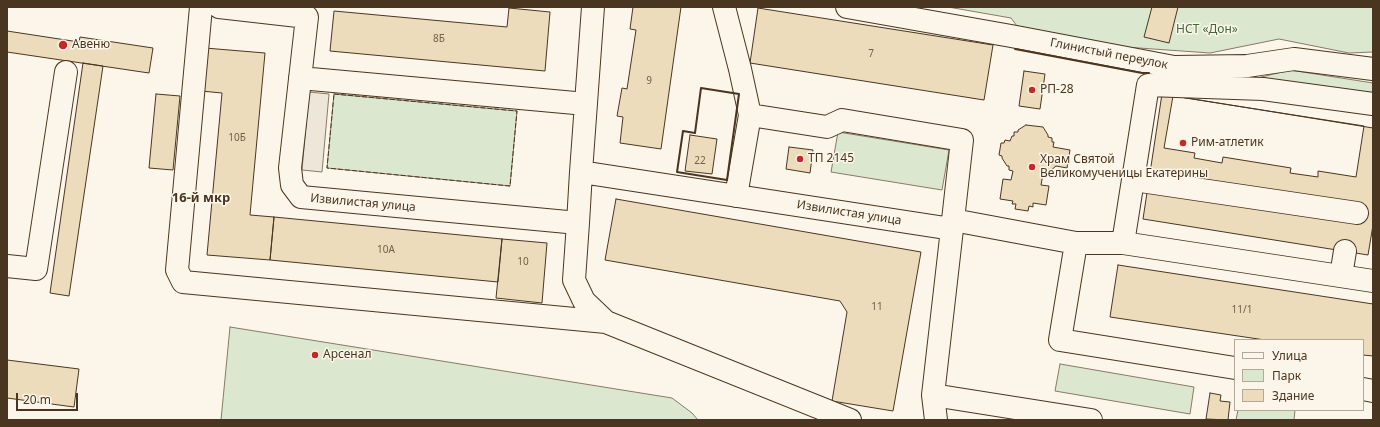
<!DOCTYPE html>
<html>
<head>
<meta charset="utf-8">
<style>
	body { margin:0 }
	#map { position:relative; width:1380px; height:427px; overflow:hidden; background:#fbf6e9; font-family:"Noto Sans",sans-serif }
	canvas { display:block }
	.frame { position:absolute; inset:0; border:8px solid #4a3520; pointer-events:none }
	.legend { position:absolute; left:1234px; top:339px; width:130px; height:72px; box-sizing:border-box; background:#fbf6e9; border:1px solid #b4a999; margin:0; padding:5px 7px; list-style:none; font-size:12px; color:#4a3520 }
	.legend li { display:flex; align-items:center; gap:8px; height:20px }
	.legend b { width:20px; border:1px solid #b4a999 }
	.scale { position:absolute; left:16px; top:393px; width:62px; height:18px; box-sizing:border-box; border:2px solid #4a3520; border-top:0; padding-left:5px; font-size:12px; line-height:14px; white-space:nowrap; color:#4a3520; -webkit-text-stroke:3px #fbf6e9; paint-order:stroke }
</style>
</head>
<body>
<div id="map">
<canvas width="1380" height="427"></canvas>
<div class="frame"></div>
<ul class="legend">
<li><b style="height:5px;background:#fbf6e9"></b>Улица</li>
<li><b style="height:11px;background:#dce7d0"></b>Парк</li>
<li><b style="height:11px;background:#ecdcbc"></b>Здание</li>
</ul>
<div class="scale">20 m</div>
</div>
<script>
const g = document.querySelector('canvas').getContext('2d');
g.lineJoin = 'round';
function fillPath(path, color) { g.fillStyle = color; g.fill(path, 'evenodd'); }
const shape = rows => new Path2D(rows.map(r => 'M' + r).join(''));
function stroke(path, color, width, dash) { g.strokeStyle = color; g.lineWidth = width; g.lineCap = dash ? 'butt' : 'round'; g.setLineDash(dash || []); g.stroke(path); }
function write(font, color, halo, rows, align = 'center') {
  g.font = font + ' "Noto Sans",sans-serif'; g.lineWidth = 3; g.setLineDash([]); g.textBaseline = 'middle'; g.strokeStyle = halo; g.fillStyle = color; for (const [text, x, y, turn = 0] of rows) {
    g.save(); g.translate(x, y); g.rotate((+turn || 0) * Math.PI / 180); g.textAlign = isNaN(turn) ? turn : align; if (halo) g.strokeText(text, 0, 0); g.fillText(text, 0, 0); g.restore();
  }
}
const green = shape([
	[948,7,1373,7,1373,52,1349,53,1279,39,1210,53,1125,47,1017,26,1011,18,948,7],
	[1290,70,1373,83,1373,97,1249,80,1290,70],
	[334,94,517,111,510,186,327,168,334,94],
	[838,132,949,150,942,190,831,172,838,132],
	[230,327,672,398,692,413,698,420,221,420,230,327],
	[1060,364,1194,387,1190,414,1055,391,1060,364],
	[1238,410,1295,410,1294,420,1236,420,1238,410]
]);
fillPath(green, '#dce7d0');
stroke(green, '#887966', 1);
const parking = shape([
	[309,92,329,94,322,172,302,170,309,92]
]);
fillPath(parking, '#ede7d9');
stroke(parking, '#887966', 1);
const building = shape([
	[633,7,681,7,661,149,620,143,623,117,617,116,622,88,627,89,636,30,630,29,633,7],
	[1152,7,1178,7,1169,43,1144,37,1152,7],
	[509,8,550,12,545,71,330,51,334,11,507,27,509,8],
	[758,8,993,45,984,100,750,63,758,8],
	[7,31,79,42,80,37,153,48,149,73,7,52,7,31],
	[205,48,265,53,250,215,274,217,270,260,207,255,222,93,201,91,205,48],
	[83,63,103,66,69,296,50,293,83,63],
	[1024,71,1045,74,1040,109,1019,106,1024,71],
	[156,94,180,96,173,170,149,168,156,94],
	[1162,94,1373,128,1373,225,1368,255,1143,219,1162,94],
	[1173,96,1364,126,1356,177,1318,171,1318,177,1290,173,1291,168,1223,157,1222,163,1194,158,1195,153,1164,148,1173,96],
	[1026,125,1043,127,1048,135,1048,137,1052,138,1052,142,1054,142,1053,147,1070,150,1067,168,1056,166,1050,171,1048,171,1047,175,1043,174,1041,185,1049,186,1046,205,1033,203,1033,207,1029,206,1028,211,1015,209,1016,204,1012,204,1013,201,1000,199,1003,179,1011,180,1013,171,1009,170,1009,166,1007,166,1002,158,1002,156,999,155,1001,143,1004,143,1005,140,1010,141,1012,136,1014,136,1014,132,1018,132,1018,130,1026,125],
	[690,135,717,139,712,174,685,171,690,135],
	[789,147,813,150,810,173,786,169,789,147],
	[616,199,921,252,893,411,832,401,847,312,840,301,605,260,616,199],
	[274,217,502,239,498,282,270,260,274,217],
	[502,239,547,243,542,303,496,298,502,239],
	[1118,265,1373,304,1373,356,1363,355,1363,340,1265,340,1110,317,1118,265],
	[7,360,79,369,74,407,7,398,7,360],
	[1210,393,1221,395,1220,401,1230,402,1228,420,1206,419,1210,393]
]);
fillPath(building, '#ecdcbc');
stroke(building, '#4a3520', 1);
const minor = shape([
	[201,7,177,270,183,282,606,322],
	[219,7,307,17,290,168,292,185,301,197,578,223,581,172,952,229,933,395,1091,420],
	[724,7,740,69,750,115,827,127,842,120,962,140,953,220],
	[847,7,1011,36,1174,67,1247,66,1294,59,1373,69],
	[300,78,586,104],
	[581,172,593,7],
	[1134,180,1357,213],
	[736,196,750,115],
	[578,223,574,280,584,301,606,322,850,420],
	[952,229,953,220,1076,243,1123,243,1373,281],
	[1076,243,1060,340,1235,368],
	[1123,243,1148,85,1263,89,1373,104],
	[7,266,36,269,66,72],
	[1341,276,1345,251],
	[1363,389,1373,391],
	[933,395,936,420]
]);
stroke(minor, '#4a3520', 24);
stroke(minor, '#fbf6e9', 22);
stroke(shape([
	[334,94,517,111,510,186,327,168,334,94]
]), '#4a3520', 1, [5, 2]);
stroke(shape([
	[1015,49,1142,73,1149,73],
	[701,88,739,94,727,180,677,172,683,131,695,133,701,88]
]), '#4a3520', 2);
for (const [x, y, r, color] of [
	[63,45,5,"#c62828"],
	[1032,90,4,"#c62828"],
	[1183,143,4,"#c62828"],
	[800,159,4,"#c62828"],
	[1032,167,4,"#c62828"],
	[315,355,4,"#c62828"]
]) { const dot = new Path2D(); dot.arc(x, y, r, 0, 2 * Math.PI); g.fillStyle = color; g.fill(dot); stroke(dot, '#fbf6e9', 1.5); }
write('10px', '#725f47', null, [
	["8Б",439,39],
	["7",871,54],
	["9",649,81],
	["10Б",237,138],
	["22",700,161],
	["10А",386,250],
	["10",523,262],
	["11",877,307],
	["11/1",1242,310]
]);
write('12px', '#436837', '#fbf6e9', [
	["НСТ «Дон»",1207,30]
]);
write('12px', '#4a3520', '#fbf6e9', [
	["Авеню",72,45],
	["РП-28",1040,90],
	["Рим-атлетик",1191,143],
	["ТП 2145",808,159],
	["Храм Святой",1040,160],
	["Великомученицы Екатерины",1040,174],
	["Арсенал",323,355]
], 'left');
write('12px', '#4a3520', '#fbf6e9', [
	["Глинистый переулок",1109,54,11],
	["Извилистая улица",363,203,5],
	["Извилистая улица",849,213,9]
]);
write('bold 13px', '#4a3520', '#fbf6e9', [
	["16-й мкр",201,198]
]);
</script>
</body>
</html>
